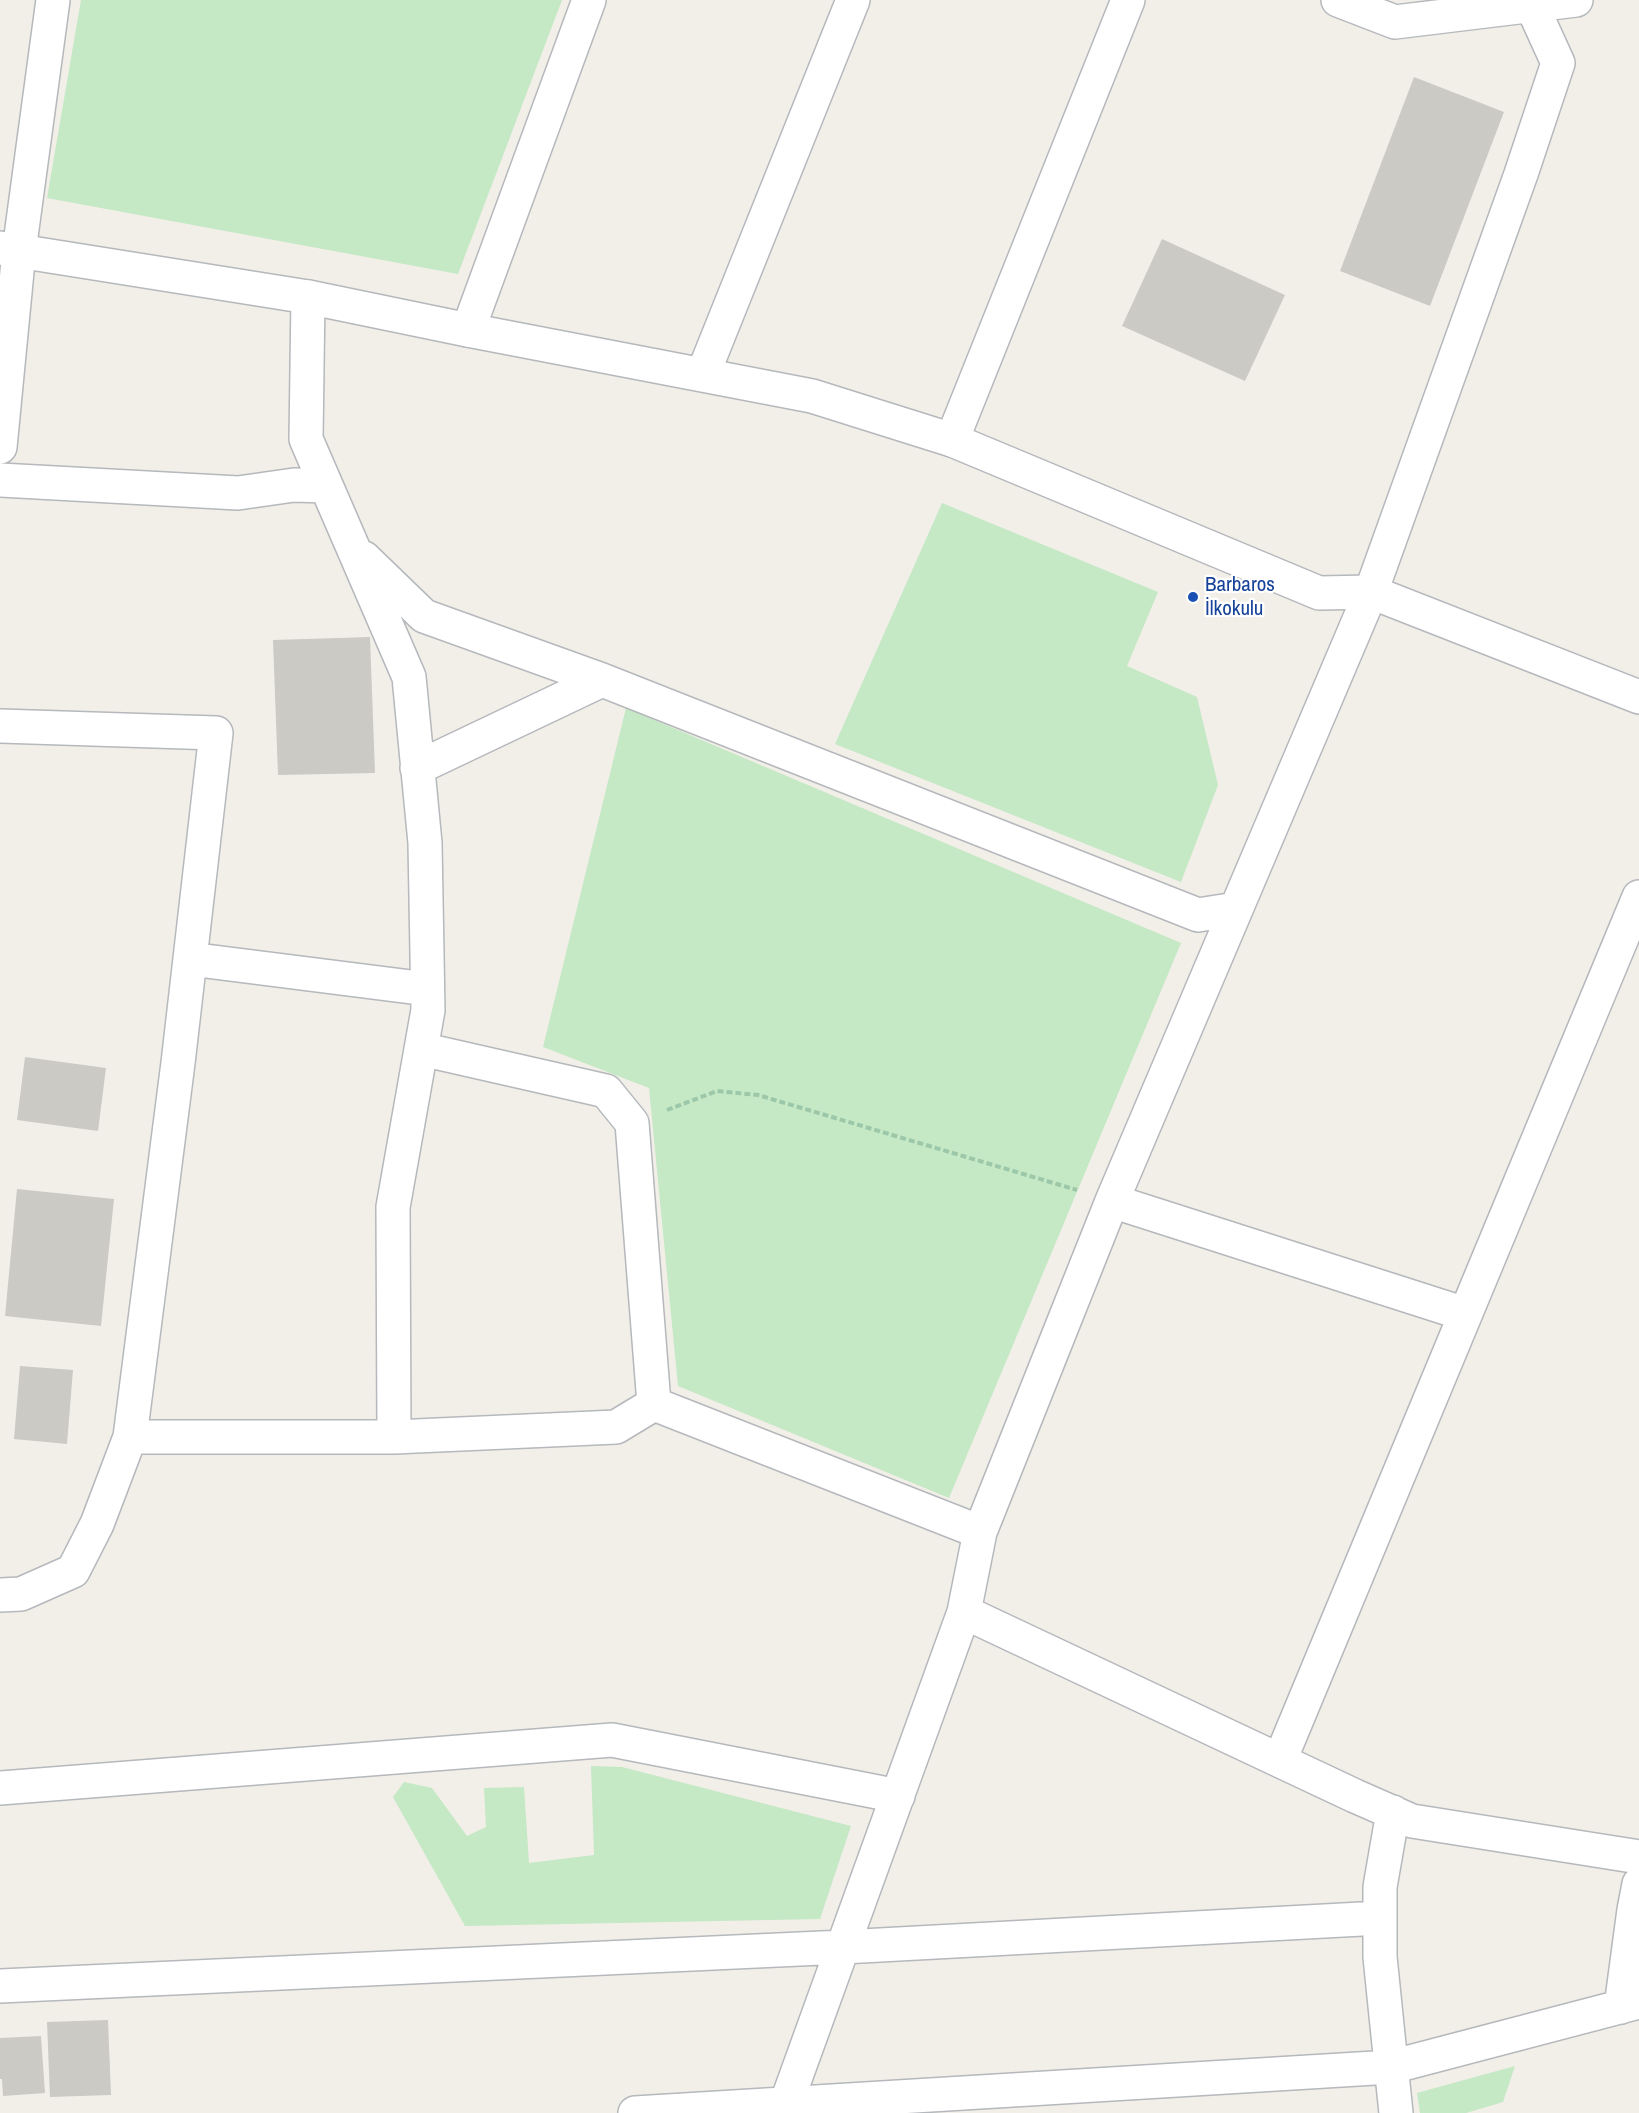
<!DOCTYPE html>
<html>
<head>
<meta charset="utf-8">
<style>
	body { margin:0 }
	canvas { display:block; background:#f1efe8 }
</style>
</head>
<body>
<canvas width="1639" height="2113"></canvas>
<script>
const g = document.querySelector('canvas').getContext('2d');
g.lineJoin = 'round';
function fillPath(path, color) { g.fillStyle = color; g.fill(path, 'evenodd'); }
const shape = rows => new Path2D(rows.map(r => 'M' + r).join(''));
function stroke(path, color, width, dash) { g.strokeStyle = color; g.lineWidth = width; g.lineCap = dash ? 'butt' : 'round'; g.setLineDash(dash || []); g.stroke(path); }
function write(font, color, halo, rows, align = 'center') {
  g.font = font + ' "Archivo Narrow",sans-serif'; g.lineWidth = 4.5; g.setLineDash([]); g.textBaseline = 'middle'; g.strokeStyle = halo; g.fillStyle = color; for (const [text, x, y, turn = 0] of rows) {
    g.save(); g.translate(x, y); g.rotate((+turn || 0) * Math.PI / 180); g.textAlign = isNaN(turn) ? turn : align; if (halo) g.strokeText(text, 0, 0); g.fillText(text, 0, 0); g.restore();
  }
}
fillPath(shape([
	[81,0,562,0,458,274,47,198],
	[942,503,1158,592,1127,666,1197,697,1218,785,1181,882,835,744],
	[626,708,1181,943,949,1498,678,1386,649,1088,543,1047],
	[591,1766,622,1767,851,1826,820,1919,465,1926,393,1797,404,1782,432,1788,467,1836,486,1827,484,1788,524,1787,529,1863,594,1855],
	[1515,2066,1503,2102,1466,2113,1420,2113,1417,2093]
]), '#c5e8c5');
fillPath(shape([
	[1414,77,1504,112,1430,306,1340,271],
	[1162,239,1285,295,1245,381,1122,326],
	[370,637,375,773,278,775,273,640],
	[25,1057,106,1068,98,1131,17,1120],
	[17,1189,114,1199,101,1326,5,1316],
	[20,1366,73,1370,67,1444,14,1439],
	[108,2020,111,2095,50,2097,47,2022],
	[41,2036,45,2093,3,2096,2,2079,0,2079,0,2038]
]), '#cccac5');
const minor = shape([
	[1338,0,1395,22,1576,0],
	[308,297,306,439,409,677,425,843,428,1010,393,1207,394,1437],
	[468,330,589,0],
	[703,374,853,0],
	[952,440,1128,0],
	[0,447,19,251,53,0],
	[0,480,238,493,294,485,326,486],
	[364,558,424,616,602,680,1198,915,1236,909],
	[0,726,216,733,178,1063,130,1437,97,1524,73,1571,21,1594,0,1595],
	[417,768,602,680],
	[190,959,427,989],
	[421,1049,606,1091,632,1123,654,1404],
	[1112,1201,1465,1314],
	[130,1437,394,1437,616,1427,654,1404,980,1532],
	[964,1612,1355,1796,1412,1821,1639,1857],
	[1280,1760,1639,897],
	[0,1788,612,1740,898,1796],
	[1393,1812,1380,1887,1380,1957,1396,2113],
	[0,1986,843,1947,1380,1918],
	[1621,2007,1634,1910,1639,1884],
	[786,2104,964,1612,980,1532,1112,1201,1371,592,1521,174,1558,63,1532,6],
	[635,2113,1391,2067,1639,2002]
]);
const tertiary = shape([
	[0,248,308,297,468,330,812,396,952,440,1319,593,1371,592,1639,697]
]);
stroke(minor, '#b5b8bc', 36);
stroke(tertiary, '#b5b8bc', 36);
stroke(shape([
	[667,1110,717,1091,758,1095,1077,1190]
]), '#9cc7a9', 4, [6, 3]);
stroke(minor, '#fff', 33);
stroke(tertiary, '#fff', 33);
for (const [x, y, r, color] of [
	[1193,597,6,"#1a4fb4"]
]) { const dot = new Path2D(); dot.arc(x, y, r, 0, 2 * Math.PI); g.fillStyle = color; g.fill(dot); stroke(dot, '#fff', 2); }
write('21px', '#164399', '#fff', [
	["Barbaros",1205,585],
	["İlkokulu",1205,609]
], 'left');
</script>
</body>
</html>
